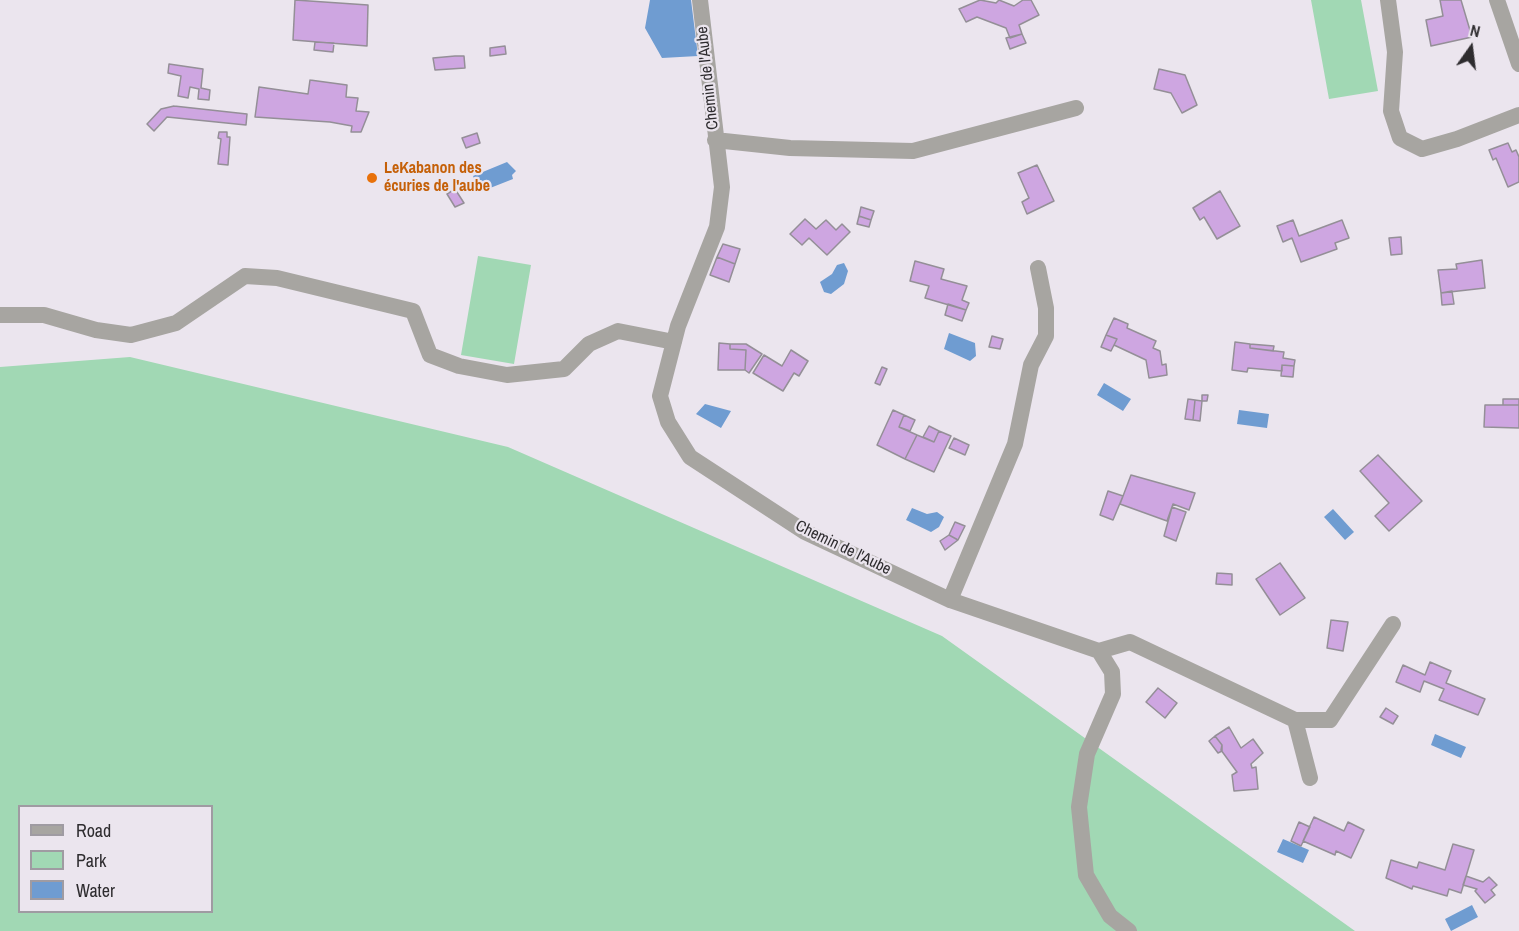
<!DOCTYPE html>
<html>
<head>
<meta charset="utf-8">
<style>
	body { margin:0 }
	#map { position:relative; width:1519px; height:931px; overflow:hidden; background:#ebe5ee; font-family:"Archivo Narrow",sans-serif }
	canvas { display:block }
	.legend { position:absolute; left:18px; top:805px; width:195px; height:108px; box-sizing:border-box; background:#ebe5ee; border:2px solid #9f9ba2; margin:0; padding:8px 10px; list-style:none; font-size:18px; color:#2e2c2f }
	.legend li { display:flex; align-items:center; gap:12px; height:30px }
	.legend b { width:30px; border:2px solid #9f9ba2 }
	.north { position:absolute; left:1441px; top:18px; width:60px; height:60px; -webkit-text-stroke:4px #ebe5ee; paint-order:stroke; rotate:14deg; font-size:16px; font-weight:700; line-height:24px; text-align:center; color:#2e2c2f }
	.north::after { content:''; display:block; margin:auto; width:21px; height:27px; background:#2e2c2f; clip-path:polygon(50% 0,100% 100%,50% 72%,0 100%) }
</style>
</head>
<body>
<div id="map">
<canvas width="1519" height="931"></canvas>
<ul class="legend">
<li><b style="height:8px;background:#a7a5a1"></b>Road</li>
<li><b style="height:16px;background:#a1d8b4"></b>Park</li>
<li><b style="height:16px;background:#6f9cd1"></b>Water</li>
</ul>
<div class="north">N</div>
</div>
<script>
const g = document.querySelector('canvas').getContext('2d');
g.lineJoin = 'round';
function fillPath(path, color) { g.fillStyle = color; g.fill(path, 'evenodd'); }
const shape = rows => new Path2D(rows.map(r => 'M' + r).join(''));
function stroke(path, color, width, dash) { g.strokeStyle = color; g.lineWidth = width; g.lineCap = dash ? 'butt' : 'round'; g.setLineDash(dash || []); g.stroke(path); }
function write(font, color, halo, rows, align = 'center') {
  g.font = font + ' "Archivo Narrow",sans-serif'; g.lineWidth = 4.5; g.setLineDash([]); g.textBaseline = 'middle'; g.strokeStyle = halo; g.fillStyle = color; for (const [text, x, y, turn = 0] of rows) {
    g.save(); g.translate(x, y); g.rotate((+turn || 0) * Math.PI / 180); g.textAlign = isNaN(turn) ? turn : align; if (halo) g.strokeText(text, 0, 0); g.fillText(text, 0, 0); g.restore();
  }
}
fillPath(shape([
	[1311,0,1361,0,1378,91,1329,99],
	[478,256,531,265,514,364,461,355],
	[130,357,508,447,942,636,1355,931,0,931,0,367],
	[20,806,212,806,212,912,20,912]
]), '#a1d8b4');
fillPath(shape([
	[650,0,691,0,698,56,662,58,645,28],
	[507,162,516,171,512,175,513,179,480,192,473,176],
	[844,263,848,271,844,284,831,294,824,292,820,282,832,274,837,265],
	[949,333,975,343,976,356,970,361,944,349],
	[1104,383,1131,399,1123,411,1097,395],
	[705,404,731,411,721,428,696,414],
	[1239,410,1269,414,1267,428,1237,424],
	[912,508,927,514,937,512,944,517,939,527,931,532,906,520],
	[1333,509,1354,532,1345,540,1324,517],
	[1435,734,1466,747,1461,758,1431,745],
	[1283,839,1309,850,1303,863,1277,852],
	[1472,905,1478,917,1451,931,1445,919]
]), '#6f9cd1');
const building = shape([
	[295,0,368,5,367,46,293,40,295,0],
	[980,0,996,3,999,0,1014,6,1023,0,1031,0,1039,15,1019,25,1022,34,1010,38,1006,28,977,17,966,22,959,9,980,0],
	[1440,0,1461,0,1472,37,1431,46,1426,20,1443,16,1440,0],
	[1022,34,1026,43,1010,49,1006,38,1022,34],
	[315,42,334,43,333,52,314,50,315,42],
	[505,46,506,54,490,56,490,48,505,46],
	[455,56,464,56,465,68,435,70,433,58,455,56],
	[169,64,203,69,201,88,210,90,209,100,198,99,199,89,190,87,188,98,178,96,181,76,168,73,169,64],
	[1159,69,1185,75,1197,105,1182,113,1171,93,1154,89,1159,69],
	[310,80,347,85,346,97,358,98,356,111,369,112,361,132,351,132,352,126,330,122,255,117,259,87,308,94,310,80],
	[174,106,247,114,246,125,167,117,154,131,147,124,161,109,174,106],
	[219,132,227,132,227,137,230,137,228,165,218,164,221,139,218,138,219,132],
	[477,133,480,143,466,148,462,138,477,133],
	[1508,143,1512,152,1516,150,1519,157,1519,182,1508,187,1496,158,1493,160,1489,150,1508,143],
	[1037,165,1054,201,1027,214,1022,202,1029,198,1018,173,1037,165],
	[455,189,464,203,455,207,447,194,455,189],
	[1220,191,1240,226,1217,239,1204,217,1200,220,1193,208,1220,191],
	[861,207,874,211,871,220,859,216,861,207],
	[859,216,871,220,869,227,857,224,859,216],
	[805,219,816,229,826,220,836,230,842,224,850,232,827,255,809,238,802,245,790,234,805,219],
	[1293,220,1299,236,1342,220,1349,238,1335,243,1337,249,1301,262,1292,238,1283,242,1277,226,1293,220],
	[1401,237,1402,254,1391,255,1389,238,1401,237],
	[723,244,740,249,735,264,717,257,723,244],
	[717,257,735,264,729,282,710,275,717,257],
	[1482,260,1485,288,1441,293,1438,270,1457,269,1456,264,1482,260],
	[915,261,944,269,941,279,967,286,962,300,969,303,966,310,925,298,929,286,910,281,915,261],
	[1452,291,1454,304,1442,305,1441,293,1452,291],
	[948,304,966,310,962,321,945,315,948,304],
	[1114,318,1128,324,1127,328,1156,341,1153,348,1160,351,1162,365,1166,364,1167,375,1149,378,1146,360,1114,345,1117,339,1106,335,1114,318],
	[1106,335,1117,339,1111,351,1101,347,1106,335],
	[992,336,1003,339,1000,349,989,347,992,336],
	[1235,342,1250,344,1250,348,1284,352,1283,358,1295,360,1294,366,1282,365,1282,371,1248,368,1247,372,1232,370,1235,342],
	[719,343,730,344,730,349,746,350,745,370,718,370,719,343],
	[730,344,746,344,762,354,749,373,745,370,746,350,730,349,730,344],
	[1250,344,1274,346,1273,351,1250,348,1250,344],
	[791,350,808,361,799,376,794,373,783,391,753,373,764,355,782,366,791,350],
	[1282,365,1294,366,1293,377,1281,376,1282,365],
	[882,367,887,369,880,385,875,383,882,367],
	[1202,395,1208,395,1207,401,1202,401,1200,421,1193,420,1195,400,1202,401,1202,395],
	[1188,399,1195,400,1193,420,1185,419,1188,399],
	[1503,399,1519,399,1519,405,1503,405,1503,399],
	[1485,405,1519,405,1519,428,1484,427,1485,405],
	[893,410,904,415,899,427,917,435,905,459,877,445,893,410],
	[904,415,915,420,910,431,899,427,904,415],
	[929,426,939,431,934,442,923,437,929,426],
	[939,431,951,436,934,472,905,459,917,435,934,442,939,431],
	[954,438,969,445,965,455,949,448,954,438],
	[1378,455,1422,501,1389,531,1375,516,1389,503,1360,471,1378,455],
	[1131,475,1195,493,1189,510,1173,504,1167,521,1120,504,1131,475],
	[1108,491,1123,496,1113,520,1100,515,1108,491],
	[1172,507,1186,512,1176,541,1164,536,1172,507],
	[955,522,965,526,958,540,949,535,955,522],
	[949,535,958,540,945,550,940,541,949,535],
	[1280,563,1305,598,1280,615,1256,579,1280,563],
	[1217,573,1232,574,1232,585,1216,584,1217,573],
	[1331,620,1348,622,1343,651,1327,648,1331,620],
	[1430,662,1451,671,1446,683,1485,699,1478,715,1439,700,1444,689,1424,681,1420,692,1396,682,1403,665,1425,675,1430,662],
	[1158,688,1177,703,1165,718,1146,702,1158,688],
	[1386,708,1398,716,1393,724,1380,717,1386,708],
	[1229,727,1241,748,1253,739,1263,753,1251,764,1252,768,1256,767,1258,789,1234,791,1232,775,1237,772,1221,750,1222,745,1215,736,1229,727],
	[1215,736,1222,745,1222,751,1218,753,1209,741,1215,736],
	[1314,817,1344,831,1348,822,1364,830,1351,858,1336,851,1335,855,1303,841,1314,817],
	[1299,822,1310,827,1301,846,1291,841,1299,822],
	[1453,844,1474,850,1461,893,1449,889,1447,896,1413,886,1412,889,1386,878,1391,860,1417,868,1419,862,1445,870,1453,844],
	[1466,876,1483,882,1489,877,1497,885,1491,890,1495,895,1485,903,1475,891,1477,889,1463,885,1466,876]
]);
fillPath(building, '#cea6e1');
stroke(building, '#948f97', 1.5);
stroke(shape([
	[700,0,722,187,717,227,678,326,660,396,668,422,690,457,805,532,950,600,1099,651,1112,672,1113,694,1087,754,1079,807,1086,875,1110,916,1129,931],
	[1388,0,1395,52,1391,111,1400,138,1422,149,1457,139,1519,115],
	[1497,0,1519,64],
	[715,140,790,148,913,151,1076,108],
	[0,315,44,315,96,330,131,335,176,323,245,276,277,278,413,311,430,355,459,366,507,375,564,369,589,344,618,331,674,342],
	[950,600,1015,444,1031,365,1046,336,1046,308,1038,268],
	[1099,651,1130,642,1295,720,1310,778],
	[1295,720,1330,720,1393,624]
]), '#a7a5a1', 16);
for (const [x, y, r, color] of [
	[372,178,6,"#e8710a"]
]) { const dot = new Path2D(); dot.arc(x, y, r, 0, 2 * Math.PI); g.fillStyle = color; g.fill(dot); stroke(dot, '#ebe5ee', 2); }
write('16px', '#2e2c2f', '#ebe5ee', [
	["Chemin de l'Aube",708,78,-96],
	["Chemin de l'Aube",843,548,26]
]);
write('bold 16px', '#c56008', '#ebe5ee', [
	["LeKabanon des",384,169],
	["écuries de l'aube",384,187]
], 'left');
</script>
</body>
</html>
